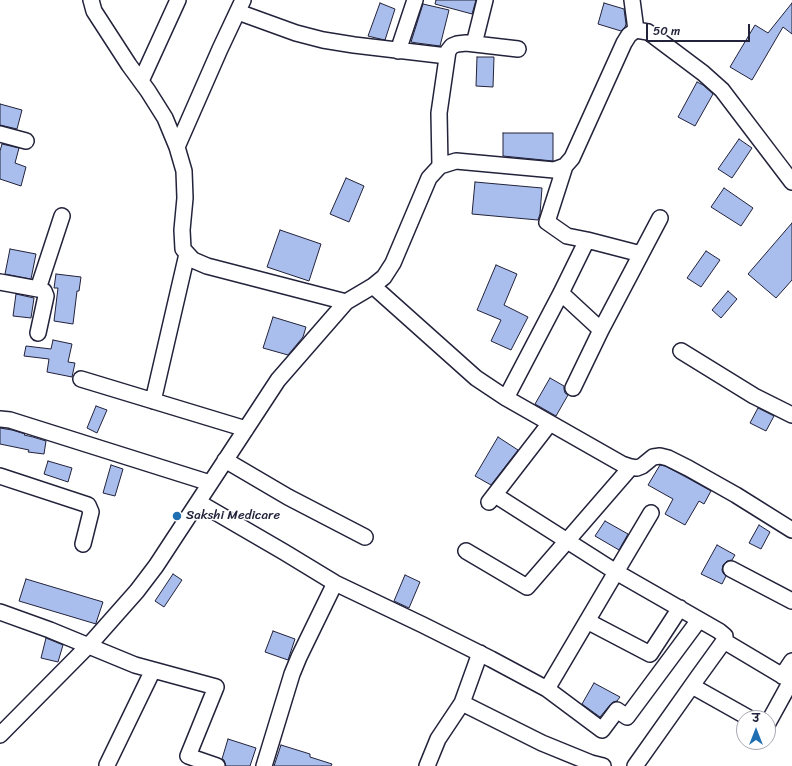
<!DOCTYPE html>
<html>
<head>
<meta charset="utf-8">
<style>
	body { margin:0 }
	#map { position:relative; width:792px; height:766px; overflow:hidden; background:#fff; font-family:Sriracha,"Playpen Sans Deva",sans-serif }
	canvas { display:block }
	.north { position:absolute; left:736px; top:710px; width:40px; height:40px; box-sizing:border-box; background:#fff; border:1px solid #a7a7b1; border-radius:50%; rotate:0deg; font-size:11px; font-weight:700; line-height:16px; text-align:center; color:#22223b }
	.north::after { content:''; display:block; margin:auto; width:14px; height:18px; background:#1f6fb2; clip-path:polygon(50% 0,100% 100%,50% 72%,0 100%) }
	.scale { position:absolute; left:646px; top:24px; width:104px; height:18px; box-sizing:border-box; border:2px solid #22223b; border-top:0; padding-left:5px; font-size:12px; line-height:14px; white-space:nowrap; color:#22223b; -webkit-text-stroke:3px #fff; paint-order:stroke }
</style>
</head>
<body>
<div id="map">
<canvas width="792" height="766"></canvas>
<div class="north">उ</div>
<div class="scale">50 m</div>
</div>
<script>
const g = document.querySelector('canvas').getContext('2d');
g.lineJoin = 'round';
function fillPath(path, color) { g.fillStyle = color; g.fill(path, 'evenodd'); }
const shape = rows => new Path2D(rows.map(r => 'M' + r).join(''));
function stroke(path, color, width, dash) { g.strokeStyle = color; g.lineWidth = width; g.lineCap = dash ? 'butt' : 'round'; g.setLineDash(dash || []); g.stroke(path); }
function write(font, color, halo, rows, align = 'center') {
  g.font = font + ' Sriracha,sans-serif'; g.lineWidth = 3; g.setLineDash([]); g.textBaseline = 'middle'; g.strokeStyle = halo; g.fillStyle = color; for (const [text, x, y, turn = 0] of rows) {
    g.save(); g.translate(x, y); g.rotate((+turn || 0) * Math.PI / 180); g.textAlign = isNaN(turn) ? turn : align; if (halo) g.strokeText(text, 0, 0); g.fillText(text, 0, 0); g.restore();
  }
}
const building = shape([
	[436,0,476,0,472,14,435,4,436,0],
	[380,3,395,9,385,40,376,38,368,36,380,3],
	[604,3,624,9,626,24,625,27,621,31,598,24,604,3],
	[792,3,792,34,783,27,752,80,730,67,755,25,768,33,792,3],
	[423,4,449,10,440,46,417,43,411,42,423,4],
	[477,57,494,57,493,87,476,86,477,57],
	[697,82,703,85,713,94,695,126,678,117,697,82],
	[0,104,22,110,17,129,0,125,0,104],
	[503,133,553,133,553,161,503,156,503,133],
	[739,139,752,148,732,178,718,169,739,139],
	[2,144,19,148,15,163,26,167,21,186,0,179,0,151,2,144],
	[346,178,364,186,349,222,330,214,346,178],
	[475,182,542,188,540,214,538,220,472,214,475,182],
	[724,188,753,208,741,226,711,207,724,188],
	[792,223,792,280,776,298,748,274,792,223],
	[280,230,321,244,309,281,267,267,280,230],
	[10,249,36,254,31,279,5,274,10,249],
	[706,251,720,260,701,287,687,278,706,251],
	[496,265,517,274,504,305,528,317,511,350,491,341,501,320,477,310,496,265],
	[56,274,81,277,79,291,77,291,73,324,54,321,58,288,54,288,56,274],
	[728,291,737,299,721,318,712,310,728,291],
	[16,294,34,298,31,318,13,316,16,294],
	[273,317,306,327,303,337,288,355,263,348,273,317],
	[53,340,72,344,68,362,75,363,72,377,47,372,49,359,24,356,26,346,51,349,53,340],
	[550,378,564,386,564,389,565,393,568,395,556,416,535,404,550,378],
	[96,406,107,410,97,433,87,428,96,406],
	[758,408,774,416,766,431,750,423,758,408],
	[0,428,12,430,25,434,24,435,33,437,46,441,44,454,28,452,29,450,0,444,0,428],
	[498,437,518,450,491,485,475,476,498,437],
	[48,461,72,468,68,482,44,474,48,461],
	[111,465,123,469,115,496,103,493,111,465],
	[660,465,665,466,684,476,711,491,704,504,699,501,685,525,665,514,673,499,648,485,660,465],
	[605,521,628,534,619,550,595,536,605,521],
	[759,525,770,532,761,549,749,543,759,525],
	[717,545,735,555,732,560,727,561,723,565,722,570,723,573,726,576,722,584,701,574,717,545],
	[173,574,182,580,164,607,155,601,173,574],
	[405,575,420,582,409,608,394,601,405,575],
	[26,579,103,602,96,623,96,624,19,601,26,579],
	[273,631,295,639,288,660,265,652,273,631],
	[46,638,63,645,58,662,41,658,46,638],
	[594,683,620,697,617,701,613,702,610,705,600,717,582,704,594,683],
	[228,739,256,748,250,766,226,766,224,760,222,759,228,739],
	[281,745,310,754,310,757,332,764,331,766,274,766,281,745]
]);
fillPath(building, '#a9beec');
stroke(building, '#22223b', 1);
const minor = shape([
	[91,0,94,11,129,65,148,91,165,118,177,147,184,171,185,198,182,230,183,249,193,260,207,266,346,302],
	[632,0,636,30],
	[238,12,296,33,323,40,354,45,447,56],
	[474,44,485,0],
	[398,51,415,0],
	[141,81,178,0],
	[0,134,26,141],
	[177,147,220,49,243,0],
	[440,166,439,113,448,51,452,46,457,44,466,43,518,49],
	[565,166,547,222,567,236,587,240,641,254],
	[0,282,38,289,44,291,46,296,38,333],
	[373,286,476,378,506,398,622,464,631,467,637,468,642,466,653,457,660,456,668,458,688,468,736,495,792,530],
	[38,289,62,216],
	[561,293,601,330],
	[681,351,754,396,792,415],
	[81,379,246,429],
	[573,388,601,330,660,218],
	[506,398,561,293,587,240],
	[153,401,187,254],
	[0,419,10,420,210,483],
	[225,460,288,497,365,537],
	[0,476,88,505,91,512,83,544],
	[495,495,616,572,719,631,725,636,725,638,724,641,698,677,635,766],
	[198,502,284,552,335,583,423,625,491,659,547,689,602,730,617,710,627,717,699,620],
	[489,502,550,423],
	[466,551,527,587,631,467],
	[731,569,792,601],
	[0,612,50,630,135,665,216,687,188,756,217,766],
	[587,621,650,654,680,608],
	[724,641,791,681,768,723],
	[782,676,792,661],
	[692,686,749,718],
	[547,689,616,572,651,513],
	[462,703,542,743,591,763,603,766],
	[0,735,91,643,137,591,156,566,278,380,346,302,373,286,384,277,393,263,429,178,440,166,456,161,554,170,565,166,572,158,624,43,629,35,636,30,648,32,655,37,703,73,722,90,792,182],
	[107,765,153,670],
	[264,766,292,674,299,657,335,583],
	[427,766,438,739,462,703,480,653]
]);
stroke(minor, '#22223b', 18);
stroke(minor, '#fff', 15);
for (const [x, y, r, color] of [
	[177,516,5,"#1f6fb2"]
]) { const dot = new Path2D(); dot.arc(x, y, r, 0, 2 * Math.PI); g.fillStyle = color; g.fill(dot); stroke(dot, '#fff', 1.5); }
write('13px', '#22223b', '#fff', [
	["Sakshi Medicare",186,516]
], 'left');
</script>
</body>
</html>
